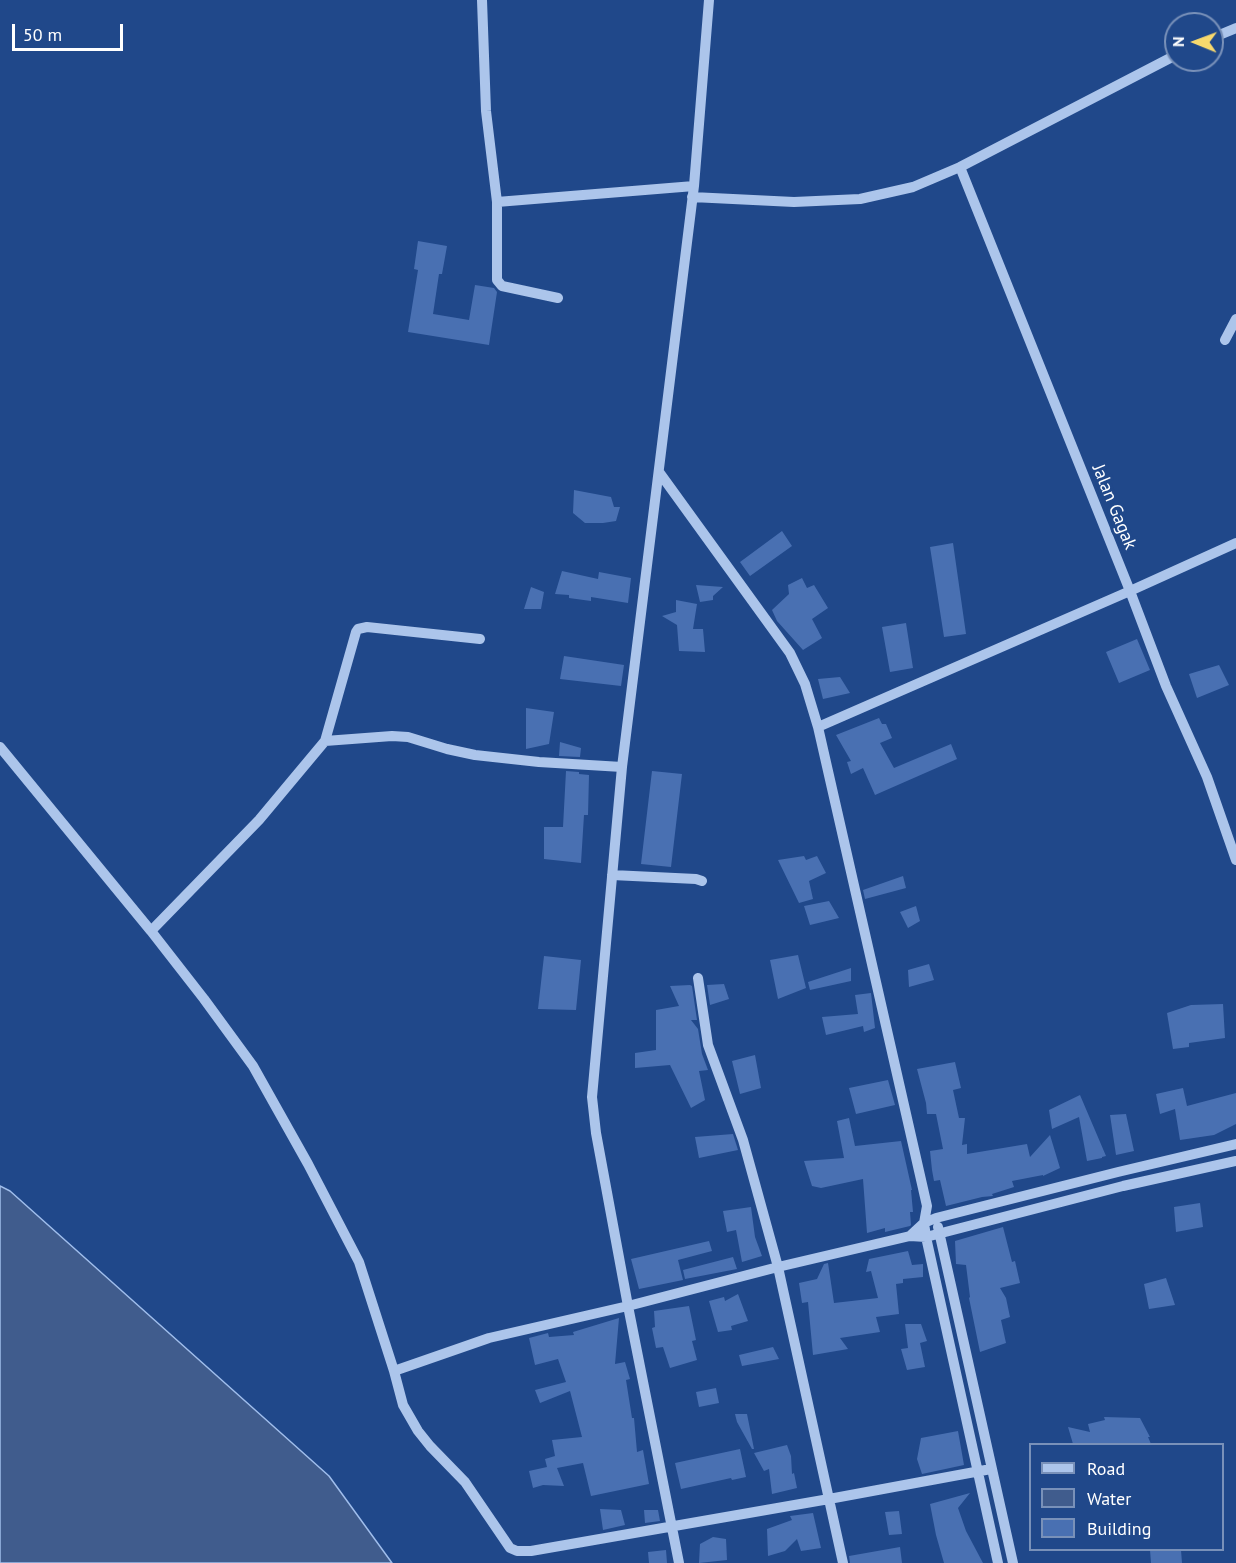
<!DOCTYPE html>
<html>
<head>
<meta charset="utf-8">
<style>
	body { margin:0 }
	#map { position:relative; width:1236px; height:1563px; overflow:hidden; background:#20488a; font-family:"PT Sans",sans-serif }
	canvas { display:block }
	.legend { position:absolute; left:1029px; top:1443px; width:195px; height:108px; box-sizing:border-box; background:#20488a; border:2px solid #7991b9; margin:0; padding:8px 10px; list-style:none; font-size:18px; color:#fff }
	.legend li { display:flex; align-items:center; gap:12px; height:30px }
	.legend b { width:30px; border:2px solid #7991b9 }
	.north { position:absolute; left:1164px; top:12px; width:60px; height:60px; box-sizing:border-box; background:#20488a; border:2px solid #7991b9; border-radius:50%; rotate:271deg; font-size:16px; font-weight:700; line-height:24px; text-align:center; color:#fff }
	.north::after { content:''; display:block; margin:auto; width:21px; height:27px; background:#f8d96d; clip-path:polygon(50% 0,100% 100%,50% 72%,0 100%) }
	.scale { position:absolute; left:12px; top:24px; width:111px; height:27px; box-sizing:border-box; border:3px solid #fff; border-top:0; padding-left:8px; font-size:18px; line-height:21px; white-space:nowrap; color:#fff; -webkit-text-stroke:4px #20488a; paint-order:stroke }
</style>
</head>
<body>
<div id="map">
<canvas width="1236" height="1563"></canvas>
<ul class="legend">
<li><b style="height:8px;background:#acc5eb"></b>Road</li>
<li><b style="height:16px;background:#405c8d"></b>Water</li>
<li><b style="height:16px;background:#4970b2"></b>Building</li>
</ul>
<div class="north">N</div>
<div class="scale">50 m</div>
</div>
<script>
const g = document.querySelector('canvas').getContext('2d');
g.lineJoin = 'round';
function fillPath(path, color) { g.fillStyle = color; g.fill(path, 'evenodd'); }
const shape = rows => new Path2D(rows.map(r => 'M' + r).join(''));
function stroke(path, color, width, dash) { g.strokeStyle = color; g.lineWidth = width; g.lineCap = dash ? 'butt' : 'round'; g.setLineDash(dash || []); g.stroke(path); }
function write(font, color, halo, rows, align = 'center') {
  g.font = font + ' "PT Sans",sans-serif'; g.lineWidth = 6; g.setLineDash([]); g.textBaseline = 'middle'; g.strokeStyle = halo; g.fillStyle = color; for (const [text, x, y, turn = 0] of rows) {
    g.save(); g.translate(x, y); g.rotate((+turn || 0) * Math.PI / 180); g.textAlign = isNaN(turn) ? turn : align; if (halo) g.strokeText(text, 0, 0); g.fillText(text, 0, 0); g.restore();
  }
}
const water = shape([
	[0,1186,10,1191,329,1476,392,1563,0,1563,0,1186]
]);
fillPath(water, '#405c8d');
stroke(water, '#a0beec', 1.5);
fillPath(shape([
	[418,241,447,246,442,274,439,274,433,314,469,320,475,285,494,288,497,292,489,345,408,332,418,270,414,269],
	[574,490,611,497,614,507,620,507,616,521,603,523,585,523,573,513],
	[782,531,792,546,750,576,740,562],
	[953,543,966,634,944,637,930,547],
	[562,571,598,579,599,572,631,578,628,603,591,597,591,601,569,598,569,595,555,594],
	[802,578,807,588,814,585,828,608,812,619,822,638,803,650,777,621,772,610,789,594,788,585],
	[696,585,723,587,713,596,713,600,700,602],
	[531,587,544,592,541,609,524,609],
	[676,600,697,604,693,629,703,629,705,652,679,651,677,625,662,616,676,612],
	[906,623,913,668,890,672,882,627],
	[1137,639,1150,670,1119,683,1106,652],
	[564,656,624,665,621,686,560,679],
	[1219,665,1229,685,1197,698,1189,674],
	[840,677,850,693,823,699,818,679],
	[526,708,554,712,549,744,526,749],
	[879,718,882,724,886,724,892,738,880,743,894,768,951,744,957,759,875,795,863,768,851,774,847,762,851,761,836,735],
	[560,742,581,748,580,757,559,756],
	[566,771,579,772,579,774,589,775,588,815,584,815,581,863,544,859,544,827,563,827],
	[652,771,682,774,671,867,641,864],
	[804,856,806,860,817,856,826,873,809,881,813,899,799,903,778,860],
	[903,876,906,888,865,899,863,890],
	[829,901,839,918,810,925,804,906],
	[916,906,920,921,908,928,900,912],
	[798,955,806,988,778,999,770,960],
	[544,956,581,960,576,1010,538,1009],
	[929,964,934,980,909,987,908,970],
	[851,968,851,981,810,990,808,982],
	[724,984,729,999,710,1005,707,985],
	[690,985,692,986,697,1020,691,1020,698,1029,702,1054,708,1070,699,1071,705,1100,691,1108,670,1065,635,1068,635,1053,656,1050,656,1010,679,1006,670,986],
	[871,993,875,1028,864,1032,863,1026,826,1035,822,1017,858,1014,855,995],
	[1223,1004,1225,1038,1189,1043,1189,1047,1173,1049,1167,1013,1191,1005],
	[755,1055,761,1088,740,1094,732,1061],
	[955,1062,961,1088,953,1090,959,1118,965,1118,962,1145,967,1144,967,1154,1027,1144,1030,1157,1050,1135,1060,1168,1043,1176,1043,1175,1012,1181,1014,1187,992,1194,993,1196,982,1197,946,1206,940,1180,934,1181,932,1170,930,1151,943,1149,936,1114,927,1114,926,1103,917,1069],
	[888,1080,895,1105,856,1114,849,1088],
	[1183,1088,1187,1106,1236,1093,1236,1124,1214,1135,1180,1140,1175,1109,1160,1114,1156,1094],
	[1080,1095,1106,1156,1102,1157,1102,1158,1087,1161,1079,1117,1052,1129,1049,1110],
	[1126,1114,1134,1151,1116,1155,1110,1115],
	[849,1118,855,1146,901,1141,912,1190,911,1190,913,1212,910,1212,911,1225,910,1226,885,1232,885,1228,867,1233,863,1179,821,1188,812,1186,804,1161,844,1158,837,1121],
	[733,1134,738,1150,699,1158,695,1137],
	[1200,1203,1203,1227,1176,1232,1174,1207],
	[751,1207,755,1237,762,1256,742,1262,736,1230,727,1232,723,1211],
	[1003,1227,1012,1262,1015,1261,1020,1283,1000,1288,1006,1298,1010,1317,1001,1320,1006,1343,980,1352,969,1298,970,1297,966,1265,956,1264,955,1241],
	[709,1241,712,1251,678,1260,683,1280,639,1289,631,1259],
	[908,1251,912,1265,923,1264,923,1277,903,1279,903,1283,896,1284,899,1314,876,1317,880,1332,840,1338,848,1349,813,1355,808,1302,802,1303,799,1283,817,1279,824,1264,828,1263,834,1303,878,1298,871,1271,866,1272,869,1259],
	[733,1257,737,1269,685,1279,683,1270],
	[1166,1278,1175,1305,1149,1309,1144,1284],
	[738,1294,748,1321,731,1326,732,1330,718,1332,709,1301,724,1297,725,1301],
	[689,1306,696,1340,692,1341,697,1360,670,1368,663,1347,656,1348,652,1328,655,1327,654,1311],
	[619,1318,615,1364,625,1362,630,1379,626,1380,632,1418,634,1418,637,1452,643,1450,649,1484,591,1496,583,1463,557,1468,564,1486,543,1485,533,1488,529,1471,547,1467,545,1459,555,1456,552,1440,582,1437,570,1391,540,1403,535,1390,566,1382,558,1359,535,1365,529,1338,548,1333,549,1337,574,1335,573,1332],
	[905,1324,921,1324,927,1341,920,1343,925,1367,907,1370,901,1349,908,1348],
	[773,1347,779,1359,742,1366,739,1355],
	[716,1388,719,1403,699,1407,696,1392],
	[735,1414,747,1414,754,1449,752,1449,737,1422],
	[1104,1417,1140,1418,1150,1437,1148,1437,1151,1444,1073,1444,1068,1427,1090,1432,1088,1424,1105,1420],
	[958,1431,964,1465,922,1474,917,1459,921,1438],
	[787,1445,791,1456,792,1474,794,1473,797,1488,772,1494,769,1469,764,1471,754,1453],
	[740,1449,746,1477,732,1480,731,1478,681,1489,675,1463],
	[970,1493,958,1508,966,1531,983,1563,944,1563,936,1535,930,1504],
	[600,1509,621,1510,625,1525,603,1530],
	[644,1510,658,1510,660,1521,645,1523],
	[899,1511,902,1534,889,1535,885,1512],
	[813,1513,821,1548,801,1551,797,1539,785,1551,768,1556,767,1529,792,1520,790,1516],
	[713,1537,726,1539,727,1560,699,1563,700,1544],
	[900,1547,902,1563,850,1563,849,1556],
	[666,1550,667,1563,649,1563,648,1552],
	[1150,1550,1181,1550,1182,1563,1151,1563]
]), '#4970b2');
stroke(shape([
	[482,0,486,111,497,202,497,280,502,286,558,298],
	[1212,38,1236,28],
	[960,167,1130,591,1166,686,1207,777,1236,860],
	[692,197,794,202,860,199,913,187,960,167,1176,55],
	[497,202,694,186],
	[1225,340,1236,319],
	[659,472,790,653,805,684,818,727,927,1206,924,1223,926,1237,998,1563],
	[818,727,1130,591,1236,543],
	[325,741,356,632,358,629,367,627,480,639],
	[0,747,151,931,204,999,253,1066,308,1164,359,1262,394,1371,403,1405,418,1431,430,1446,465,1482,510,1548,517,1551,531,1551,829,1499,991,1469],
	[612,875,696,879,702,881],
	[151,931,259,820,325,741,392,736,408,737,447,749,475,755,539,762,622,767],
	[698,978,708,1045,743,1140,778,1267,843,1563],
	[1236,1144,1118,1172,936,1218,924,1223,910,1236,926,1237,1123,1186,1236,1161],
	[938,1227,1013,1563],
	[394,1371,489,1338,628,1306,778,1267,910,1236],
	[679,1563,628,1306,596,1133,592,1097,622,767,694,186,709,0]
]), '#acc5eb', 10);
write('18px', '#fff', '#20488a', [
	["Jalan Gagak",1114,507,68]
]);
</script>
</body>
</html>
